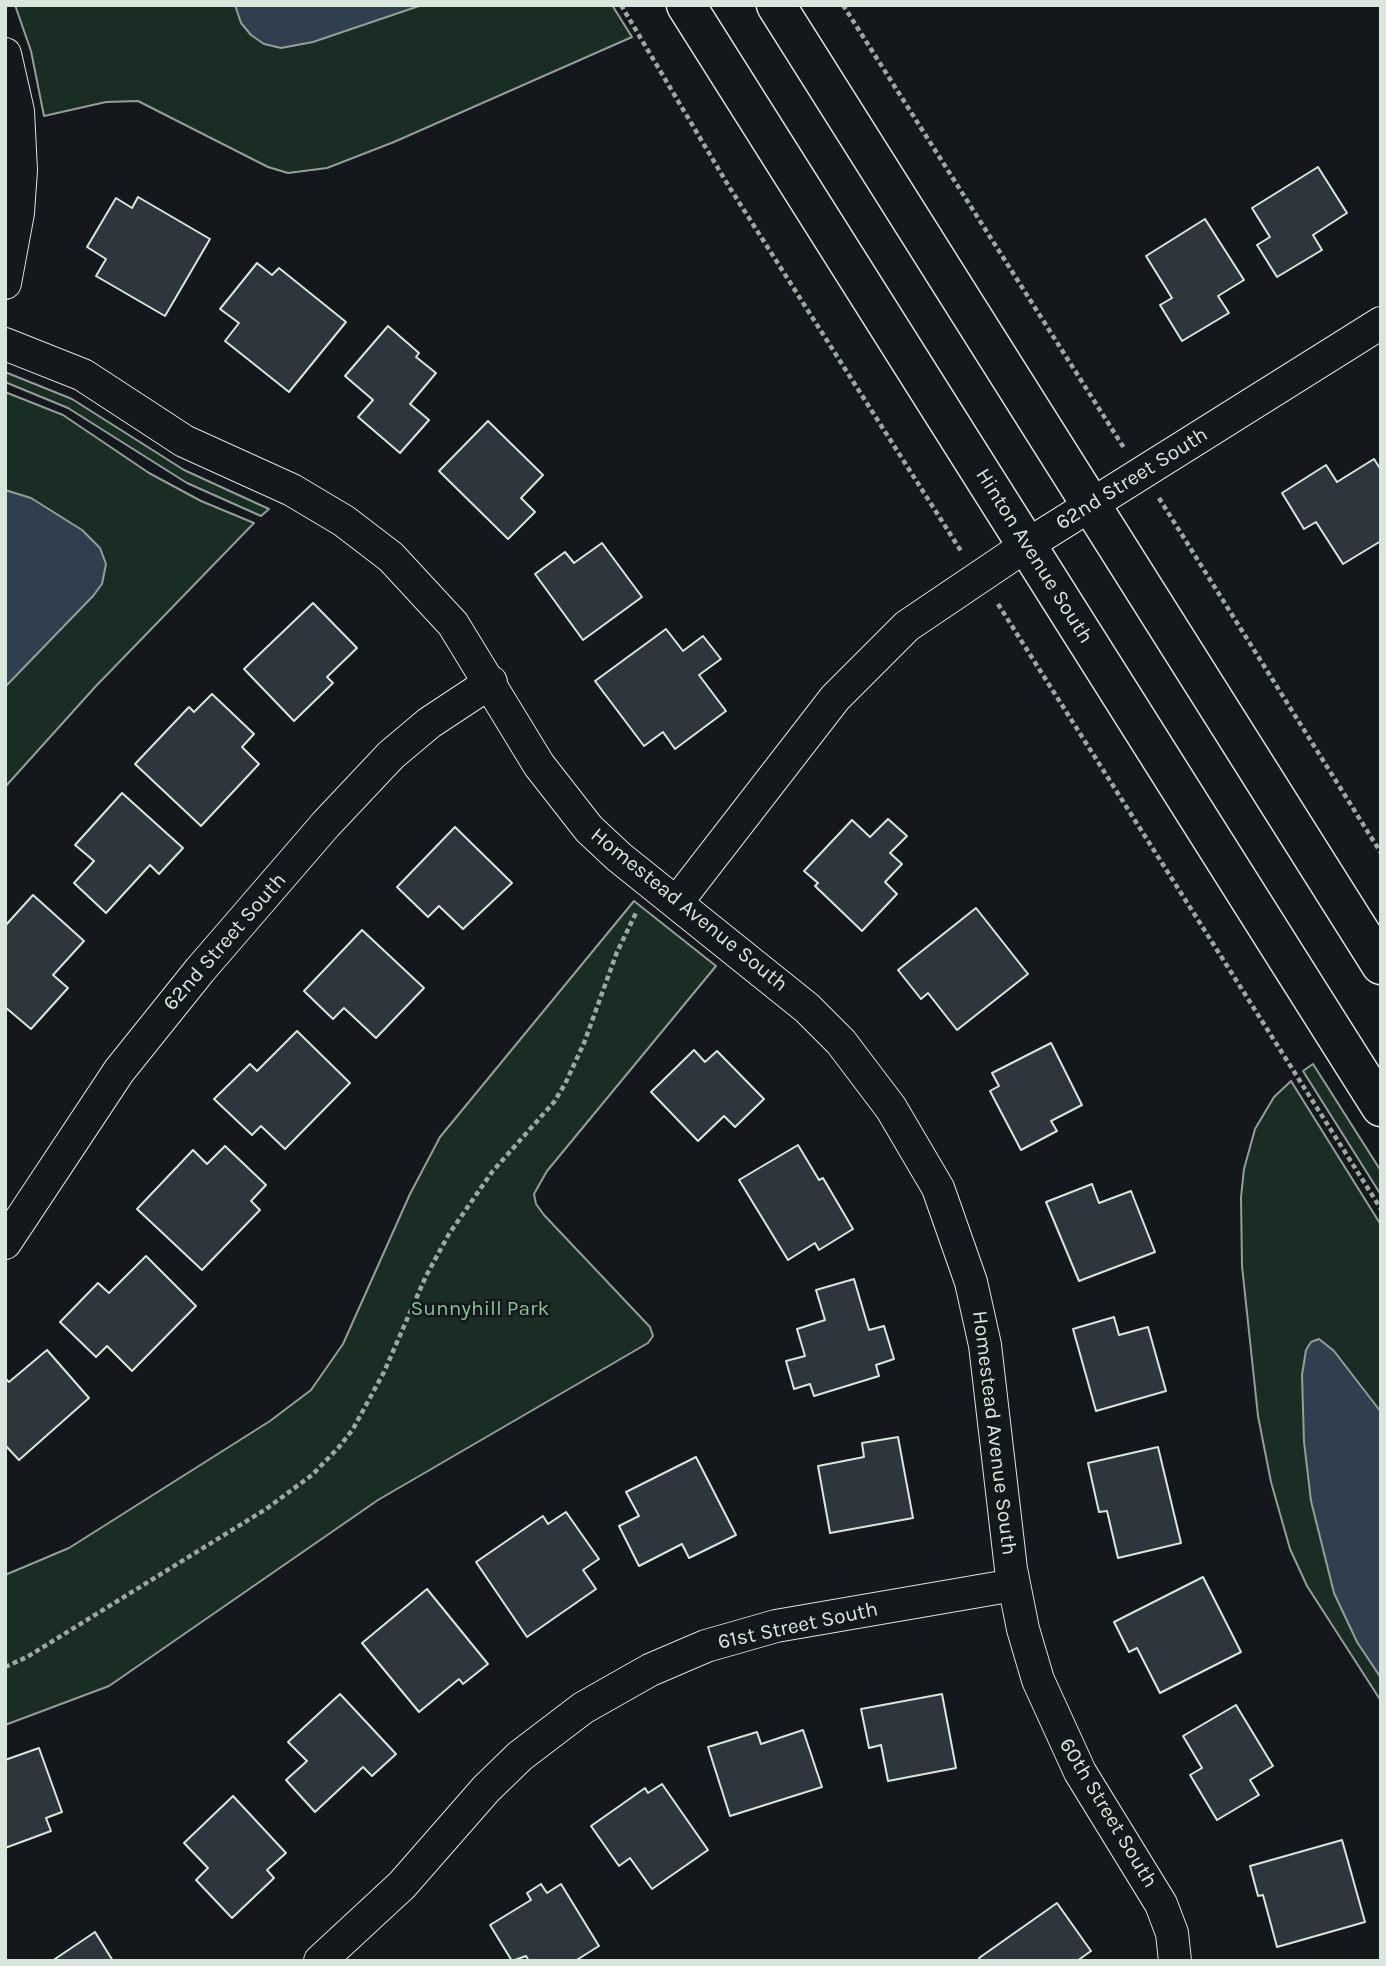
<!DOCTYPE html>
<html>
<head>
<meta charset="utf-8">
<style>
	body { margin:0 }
	#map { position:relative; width:1386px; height:1966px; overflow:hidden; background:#14181c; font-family:Karla,sans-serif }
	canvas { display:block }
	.frame { position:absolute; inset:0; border:7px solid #d8e6dc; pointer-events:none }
</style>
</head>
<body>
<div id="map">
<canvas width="1386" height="1966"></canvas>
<div class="frame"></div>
</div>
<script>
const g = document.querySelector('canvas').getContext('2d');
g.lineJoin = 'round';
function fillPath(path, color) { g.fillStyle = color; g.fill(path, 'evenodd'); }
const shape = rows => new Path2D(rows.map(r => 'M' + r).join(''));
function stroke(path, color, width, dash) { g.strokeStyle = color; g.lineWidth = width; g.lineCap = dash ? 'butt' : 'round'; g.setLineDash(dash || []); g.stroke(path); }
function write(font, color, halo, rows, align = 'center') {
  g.font = font + ' Karla,sans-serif'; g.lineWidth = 5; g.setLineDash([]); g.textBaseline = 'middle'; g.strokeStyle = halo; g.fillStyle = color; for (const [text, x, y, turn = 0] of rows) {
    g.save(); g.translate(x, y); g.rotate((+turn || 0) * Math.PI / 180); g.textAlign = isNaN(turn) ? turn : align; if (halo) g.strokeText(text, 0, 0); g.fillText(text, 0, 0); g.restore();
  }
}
const green = shape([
	[15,5,612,5,632,37,394,142,327,168,288,173,268,167,138,101,106,102,44,116,31,51,15,5],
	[5,372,72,399,184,470,269,509,261,516,187,483,68,408,5,382,5,372],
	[5,392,63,415,149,473,201,501,254,523,96,686,5,787,5,392],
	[634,901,716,966,547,1171,534,1194,536,1204,544,1215,650,1327,653,1336,648,1343,378,1500,109,1686,5,1725,5,1575,69,1548,270,1421,311,1390,343,1344,410,1194,440,1137,634,901],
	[1313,1064,1381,1171,1381,1195,1303,1071,1313,1064],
	[1291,1081,1381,1225,1381,1701,1307,1586,1290,1549,1271,1482,1258,1416,1242,1266,1241,1197,1244,1169,1255,1129,1274,1097,1291,1081]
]);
fillPath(green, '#1a2d24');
stroke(green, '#939e99', 2);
const water = shape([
	[235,5,422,5,313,42,281,48,264,44,251,35,241,23,235,5],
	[5,490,31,498,82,530,100,548,106,564,102,584,93,596,5,687,5,490],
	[1319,1339,1334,1351,1381,1412,1381,1678,1357,1642,1334,1593,1311,1501,1304,1442,1302,1375,1306,1350,1311,1342,1319,1339]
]);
fillPath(water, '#2f3f4d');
stroke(water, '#939e99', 2);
const building = shape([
	[1318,167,1347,213,1313,235,1322,250,1277,277,1257,245,1270,237,1252,208,1318,167],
	[138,197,210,239,165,316,96,276,106,259,87,247,116,198,132,208,138,197],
	[1205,219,1244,280,1218,296,1229,313,1182,341,1160,305,1172,298,1146,256,1205,219],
	[257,263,272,275,279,268,346,322,289,392,225,341,239,323,220,309,257,263],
	[388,326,419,353,416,357,436,373,410,404,429,420,400,453,358,417,373,400,345,376,388,326],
	[488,421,543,475,521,498,535,512,508,539,439,471,488,421],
	[1374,459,1381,470,1381,541,1343,564,1316,522,1304,529,1282,493,1326,465,1337,482,1374,459],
	[602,543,642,597,583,640,535,574,565,552,574,563,602,543],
	[313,603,357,648,327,677,333,683,294,721,244,669,313,603],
	[666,629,683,651,703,636,721,659,699,675,726,711,675,749,663,732,644,746,595,681,666,629],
	[212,694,254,734,242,747,259,764,201,826,135,764,189,707,194,712,212,694],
	[122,793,183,848,159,874,150,865,106,913,74,883,94,861,75,845,122,793],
	[888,819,907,836,890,853,902,864,885,882,897,894,862,931,815,886,818,883,804,871,852,820,870,837,888,819],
	[455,827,512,883,463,929,439,906,428,917,397,887,455,827],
	[33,895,84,941,53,975,68,988,31,1029,5,1007,5,926,33,895],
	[976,908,1028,974,957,1030,928,993,921,999,898,970,976,908],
	[362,930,424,988,376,1038,344,1008,333,1019,304,991,362,930],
	[297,1031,350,1083,285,1149,261,1126,252,1135,214,1099,250,1064,257,1071,297,1031],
	[1051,1043,1082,1105,1051,1121,1057,1131,1021,1150,990,1091,999,1086,992,1073,1051,1043],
	[694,1050,705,1062,717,1051,764,1099,735,1127,724,1116,698,1141,651,1092,694,1050],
	[798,1145,819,1180,823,1178,853,1229,819,1250,815,1243,788,1260,739,1180,798,1145],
	[225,1146,266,1185,251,1201,260,1210,202,1270,137,1209,193,1150,207,1164,225,1146],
	[1092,1184,1099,1203,1131,1191,1155,1252,1079,1281,1046,1202,1092,1184],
	[146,1256,196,1306,132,1371,107,1346,96,1357,60,1322,98,1283,109,1293,146,1256],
	[854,1279,869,1330,884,1326,894,1359,876,1365,879,1376,814,1396,810,1384,794,1389,786,1361,805,1356,797,1329,825,1320,816,1290,854,1279],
	[1114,1317,1119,1335,1148,1327,1166,1391,1096,1411,1073,1329,1114,1317],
	[47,1350,89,1398,19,1460,5,1445,5,1378,9,1382,47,1350],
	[898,1437,913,1518,830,1533,818,1466,864,1457,862,1443,898,1437],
	[1158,1447,1181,1543,1118,1558,1107,1511,1099,1512,1088,1463,1158,1447],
	[696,1457,736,1535,689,1558,682,1544,639,1566,619,1526,639,1516,626,1492,696,1457],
	[566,1512,599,1559,583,1570,596,1589,527,1637,476,1562,543,1516,548,1524,566,1512],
	[1203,1577,1241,1652,1160,1693,1137,1648,1129,1652,1114,1622,1203,1577],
	[427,1589,488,1664,463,1684,459,1679,419,1712,362,1643,427,1589],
	[340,1694,396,1754,372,1776,363,1767,315,1812,286,1780,307,1761,288,1742,340,1694],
	[942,1694,956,1768,888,1781,881,1745,869,1748,861,1709,942,1694],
	[1236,1705,1273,1766,1250,1780,1259,1795,1217,1820,1190,1775,1202,1768,1183,1736,1236,1705],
	[803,1730,822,1787,730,1816,708,1747,757,1732,761,1744,803,1730],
	[39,1748,62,1812,46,1818,51,1831,5,1848,5,1760,39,1748],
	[662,1784,708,1850,652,1889,630,1858,619,1866,591,1826,645,1788,648,1793,662,1784],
	[233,1796,286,1853,267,1870,274,1878,232,1918,196,1880,208,1868,184,1843,233,1796],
	[1342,1840,1365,1922,1277,1947,1263,1895,1258,1896,1250,1866,1342,1840],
	[541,1884,547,1893,561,1884,599,1946,575,1961,529,1961,526,1956,512,1961,490,1925,531,1900,527,1893,541,1884],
	[1057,1903,1091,1951,1077,1961,981,1961,979,1958,1057,1903],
	[95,1932,113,1961,52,1961,95,1932]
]);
fillPath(building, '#2c363c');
stroke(building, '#d8e6dc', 2);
const street = shape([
	[5,54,18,111,21,170,18,213,5,283],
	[5,344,83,375,184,441,292,490,344,521,391,557,453,624,539,765,589,829,619,857,807,1008,841,1042,891,1108,938,1188,971,1282,985,1345,1011,1569,1023,1629,1038,1680,1080,1772,1161,1904,1172,1933,1175,1961],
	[677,902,835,698,907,626,1027,545,1381,323],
	[5,1243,119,1071,200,970,326,824,391,755,429,723,491,682],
	[320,1961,402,1885,486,1789,520,1756,583,1708,650,1670,706,1646,776,1626,1014,1585]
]);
const secondary = shape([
	[686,5,1381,1107],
	[776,5,1381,965]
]);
stroke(street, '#d8e6dc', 34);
stroke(secondary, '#d8e6dc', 41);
stroke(shape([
	[621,5,728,185,961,551],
	[843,5,1124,448],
	[1159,498,1381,853],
	[998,604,1381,1209],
	[5,1667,27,1657,266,1509,312,1475,339,1447,353,1429,384,1372,426,1276,449,1234,492,1172,554,1102,565,1084,584,1043,617,952,637,911]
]), '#9da8a2', 4.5, [5, 3.5]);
stroke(street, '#14181c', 32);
stroke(secondary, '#14181c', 38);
write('21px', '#d8e6dc', '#14181c', [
	["62nd Street South",1132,479,-32],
	["Hinton Avenue South",1034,556,58],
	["Homestead Avenue South",689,910,39],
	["62nd Street South",225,942,-49],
	["Homestead Avenue South",994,1433,83],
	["61st Street South",798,1626,-12],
	["60th Street South",1108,1813,59]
]);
write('21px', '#8ac095', '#14181c', [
	["Sunnyhill Park",480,1309]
]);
</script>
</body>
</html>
